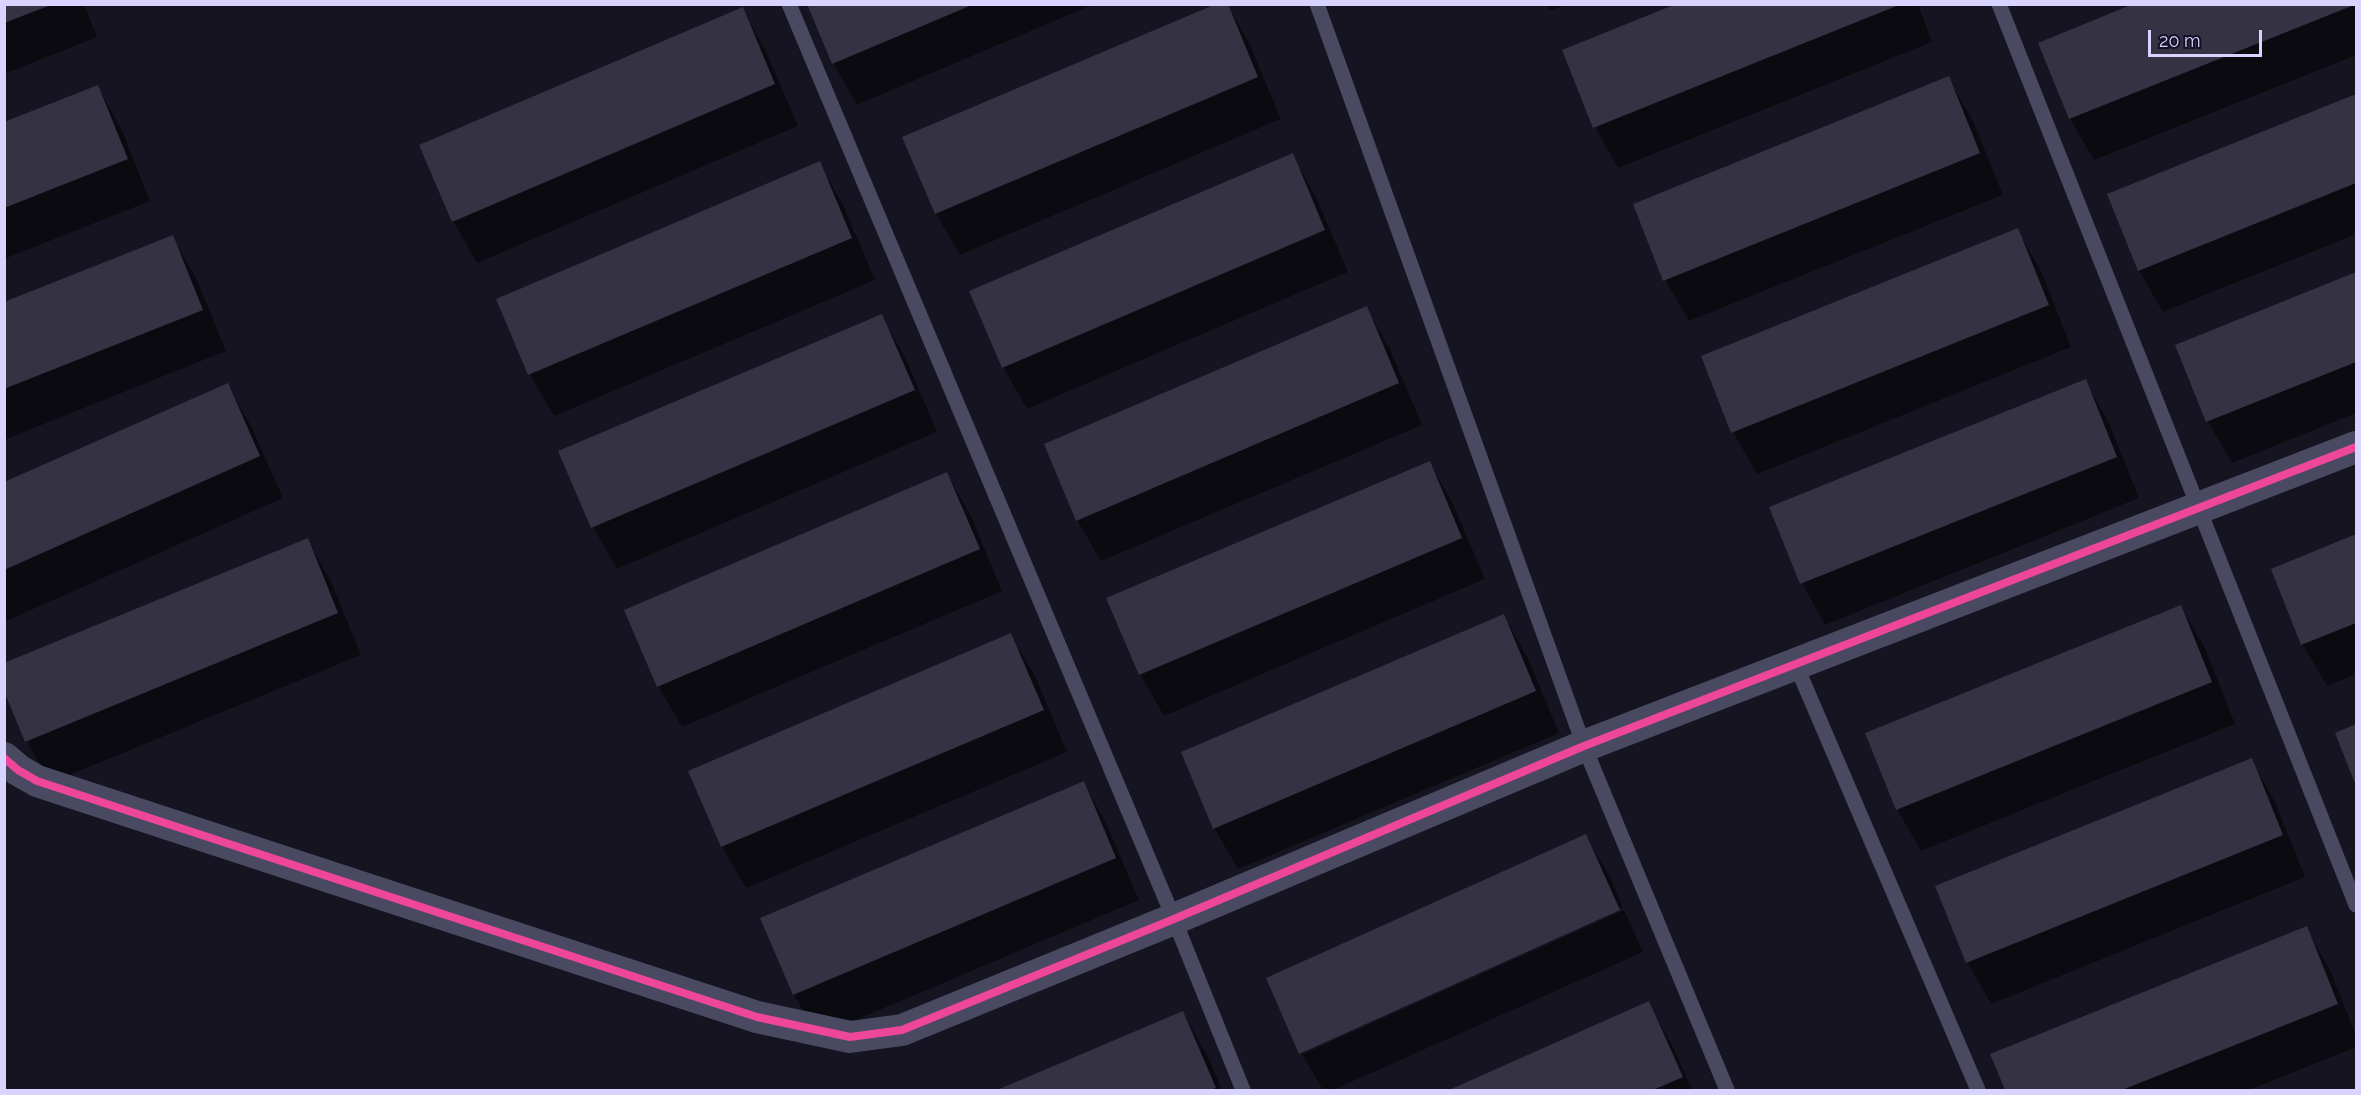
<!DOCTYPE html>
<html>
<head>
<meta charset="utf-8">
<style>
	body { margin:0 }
	#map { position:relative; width:2361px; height:1095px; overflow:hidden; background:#161421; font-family:Raleway,sans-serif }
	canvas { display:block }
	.frame { position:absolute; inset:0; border:6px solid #d9d4ff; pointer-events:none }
	.scale { position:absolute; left:2148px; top:30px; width:114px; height:27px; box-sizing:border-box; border:3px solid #d9d4ff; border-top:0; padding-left:8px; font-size:18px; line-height:21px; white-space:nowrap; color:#d9d4ff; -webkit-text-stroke:4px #130f26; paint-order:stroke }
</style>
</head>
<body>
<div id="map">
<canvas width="2361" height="1095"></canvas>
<div class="frame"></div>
<div class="scale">20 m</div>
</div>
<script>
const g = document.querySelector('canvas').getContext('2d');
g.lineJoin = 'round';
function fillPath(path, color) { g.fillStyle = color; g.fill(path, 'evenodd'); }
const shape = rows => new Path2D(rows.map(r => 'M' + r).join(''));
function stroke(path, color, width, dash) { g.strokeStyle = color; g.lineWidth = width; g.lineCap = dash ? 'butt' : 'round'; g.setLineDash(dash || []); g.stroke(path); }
fillPath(shape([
	[4,4,84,4,97,37,4,74],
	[809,4,1094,4,857,105,833,63],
	[1227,4,1249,43,1281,119,960,255,936,214],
	[1546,4,1566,4,1550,11],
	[1680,4,1918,4,1932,42,1618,168,1595,127],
	[2137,4,2356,4,2356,55,2094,160,2070,119,2040,44],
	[742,9,766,51,798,126,477,263,453,221],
	[1948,78,1972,119,2003,195,1689,321,1665,280],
	[97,86,121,128,150,201,4,259,4,123],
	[2356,95,2356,234,2163,312,2139,271,2109,195],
	[1292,155,1316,197,1348,272,1027,409,1003,367],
	[819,163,843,205,875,280,554,416,530,375,498,300],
	[2017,230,2041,271,2071,347,1757,474,1733,432,1703,357],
	[172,237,196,278,226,351,4,440,4,304],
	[2356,274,2356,413,2232,463,2208,422,2177,346],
	[1366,308,1390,349,1422,425,1101,561,1077,520],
	[881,316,905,357,937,432,617,569,593,527,560,452],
	[2085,381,2109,423,2139,498,1825,625,1802,583,1771,508],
	[227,385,251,426,283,498,4,622,4,484],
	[1429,462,1453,504,1485,579,1164,716,1140,674],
	[947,474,971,516,1002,591,682,727,658,686],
	[2356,536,2356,674,2327,686,2303,645,2273,570],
	[307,540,331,581,361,655,50,783,27,742,4,687],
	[2181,607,2205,648,2235,724,1921,851,1897,809],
	[1504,616,1528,658,1559,733,1238,869,1214,828],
	[1011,635,1035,676,1067,752,746,888,722,847,690,772],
	[2356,726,2356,783,2337,734],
	[2251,760,2275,802,2305,877,1991,1004,1967,962],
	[1084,783,1107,825,1139,900,818,1036,794,995,762,919],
	[1586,836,1610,877,1623,907,1303,1050,1303,1054,1624,910,1643,952,1333,1090,1323,1090,1301,1053,1268,978],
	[2306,928,2330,970,2356,1035,2356,1047,2249,1090,2007,1090,1992,1055],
	[1648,1003,1672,1045,1692,1090,1453,1090],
	[1183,1013,1207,1055,1222,1090,1001,1090]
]), '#0007');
fillPath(shape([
	[4,4,51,4,51,5,4,23],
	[807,4,972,4,972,5,832,64],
	[1216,4,1228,4,1258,77,935,214,902,137],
	[1676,4,1899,4,1899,5,1593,128,1562,50],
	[2133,4,2354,4,2354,5,2069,119,2038,43],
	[743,7,775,84,452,222,419,145],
	[1949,76,1980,153,1663,281,1633,204],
	[98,85,128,159,4,208,4,122],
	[2356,94,2356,183,2138,271,2107,194],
	[1293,153,1325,230,1002,368,969,291],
	[820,161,852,238,528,375,496,299],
	[2018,228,2049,305,1731,433,1701,356],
	[173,235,203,310,4,389,4,302],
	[2356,272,2356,362,2206,422,2175,345],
	[1367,306,1399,383,1076,521,1044,444],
	[882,314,915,390,591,528,558,451],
	[2086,379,2117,457,1800,584,1769,507],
	[228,383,260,456,4,570,4,482],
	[1430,461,1462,538,1139,675,1106,598],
	[947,472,980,549,657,687,624,610],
	[2356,534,2356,623,2301,645,2271,569],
	[308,538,338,613,25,742,4,691,4,663],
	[2181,605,2212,682,1896,810,1865,733],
	[1504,614,1536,691,1213,829,1181,752],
	[1011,633,1044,710,721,847,688,771],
	[2356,724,2356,786,2335,733],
	[2252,758,2283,835,1966,963,1935,886],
	[1084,781,1116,858,793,995,760,918],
	[1586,834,1620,910,1299,1054,1266,978],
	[2307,926,2338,1004,2122,1090,2005,1090,1990,1054],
	[1649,1001,1683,1077,1653,1090,1449,1090],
	[1183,1011,1216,1088,1210,1090,997,1090]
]), '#343243');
stroke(shape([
	[789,4,1174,919,1243,1090],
	[1317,4,1584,746,1727,1090],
	[1999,4,2356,905],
	[1796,665,1978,1090]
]), '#4a4962', 15);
stroke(shape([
	[4,758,18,770,37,781,757,1017,850,1037,902,1030,1174,919,1584,746,2356,447]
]), '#4a4962', 32);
stroke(shape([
	[4,758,18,770,37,781,757,1017,850,1037,902,1030,1174,919,1584,746,2356,447]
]), '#ed469a', 8);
</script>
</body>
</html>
